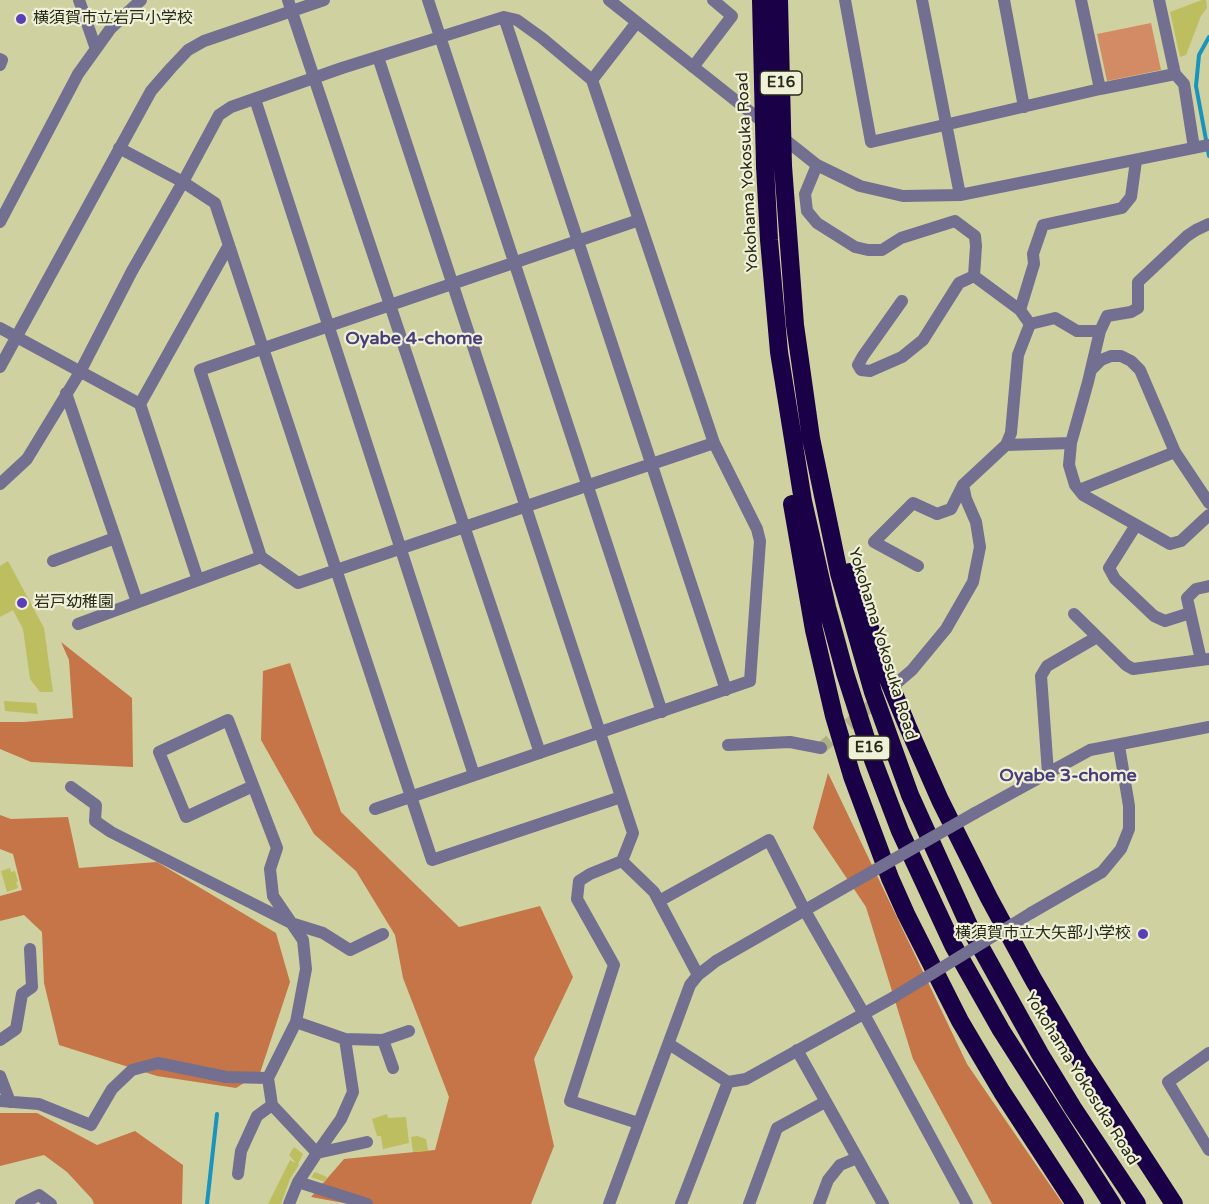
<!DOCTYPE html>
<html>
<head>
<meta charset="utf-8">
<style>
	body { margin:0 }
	canvas { display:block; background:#cfd1a0 }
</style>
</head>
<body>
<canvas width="1209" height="1204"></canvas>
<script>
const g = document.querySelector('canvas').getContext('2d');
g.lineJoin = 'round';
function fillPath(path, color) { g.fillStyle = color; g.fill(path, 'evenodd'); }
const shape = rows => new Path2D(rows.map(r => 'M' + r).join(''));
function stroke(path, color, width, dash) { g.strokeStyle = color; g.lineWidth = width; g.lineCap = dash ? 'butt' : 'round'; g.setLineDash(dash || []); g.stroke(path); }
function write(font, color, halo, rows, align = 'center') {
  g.font = font + ' "Varela Round","Noto Sans JP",sans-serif'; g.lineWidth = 4.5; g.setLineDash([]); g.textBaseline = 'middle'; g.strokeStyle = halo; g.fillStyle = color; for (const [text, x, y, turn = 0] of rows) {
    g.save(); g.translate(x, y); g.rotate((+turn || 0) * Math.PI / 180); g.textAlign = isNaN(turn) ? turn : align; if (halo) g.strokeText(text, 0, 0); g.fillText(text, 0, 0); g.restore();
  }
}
fillPath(shape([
	[1151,23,1161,70,1107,81,1097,34]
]), '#d28b64');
fillPath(shape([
	[61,642,132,698,133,767,31,762,0,749,0,722,24,722,73,718,69,660],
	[290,663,341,812,459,927,540,906,573,977,534,1059,554,1146,531,1204,349,1204,311,1197,344,1159,435,1150,449,1097,403,978,395,935,356,871,314,834,261,740,263,671],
	[828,773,967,1064,1063,1204,992,1204,913,1059,866,907,813,828],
	[0,815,11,819,68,817,79,868,157,862,276,933,290,982,260,1073,236,1088,157,1076,59,1045,44,983,42,932,24,915,0,921,0,896,22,890,13,854,0,849],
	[0,1113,37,1113,97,1145,135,1131,183,1165,182,1204,94,1204,92,1199,67,1172,44,1155,0,1166]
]), '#c57547');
stroke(shape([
	[1209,37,1199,55,1196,86,1209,156],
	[207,1204,217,1114]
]), '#1994bf', 4);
fillPath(shape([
	[1202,0,1206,0,1207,8,1201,16,1186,55,1180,57,1170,12],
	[8,561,44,628,53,692,40,692,30,679,23,629,13,610,0,617,0,566],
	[4,701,36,703,38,714,5,711],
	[10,868,11,872,15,871,18,882,16,882,18,888,7,892,1,871],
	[387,1114,388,1118,406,1117,409,1143,383,1149,381,1136,377,1136,372,1119],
	[417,1136,426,1139,428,1151,413,1152,411,1137],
	[294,1147,303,1154,298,1164,299,1165,290,1179,281,1204,268,1204,290,1160,296,1163,289,1155],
	[315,1172,327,1177,325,1182,311,1177]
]), '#bdbe60');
stroke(shape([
	[821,748,881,697]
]), '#aeaf84', 12, [12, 6]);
stroke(shape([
	[79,0,96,49],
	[288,0,540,753],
	[428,0,662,712],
	[609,0,817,165,860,186,903,196,960,195,1209,145],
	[845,0,871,142,1100,89,1175,74],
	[922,0,960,195],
	[1004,0,1024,107],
	[1081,0,1100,89],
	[1159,0,1175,74,1184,84,1194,148],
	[504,17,726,690],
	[378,57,633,833,622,861,654,892,698,975],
	[0,59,2,60,0,65],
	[693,67,732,16,713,0],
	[592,80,637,22],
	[255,99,474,775],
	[119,148,183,182,215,203,432,860,621,797],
	[817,165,805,194,807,211,817,223,855,247,868,250,882,250,901,238,955,221,975,236,976,246,974,276,959,283,923,340,902,357,870,371,861,370,858,365,863,356,902,301],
	[639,220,200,370,261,557,298,583,714,443],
	[0,222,78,74,111,28,141,0],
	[974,276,1020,310,1030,324,1055,318,1077,331,1100,331,1107,316,1131,312,1138,308,1138,282,1187,236,1196,230,1209,224],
	[1020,310,1034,264,1033,254,1043,225,1122,208,1131,197,1136,161],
	[0,328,140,404,229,245],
	[1100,331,1088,382,1071,443,1069,465,1075,485,1083,495,1170,544,1181,541,1209,515],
	[0,367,151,91,171,68,188,50,204,41,324,0],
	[1091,370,1101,360,1111,356,1121,356,1131,361,1140,370,1175,452,1209,503],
	[66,393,137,602],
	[140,404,198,580],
	[1006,445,1071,443],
	[0,484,27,459,80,372,132,271,183,182,219,115,231,107,342,68,504,17,517,20,542,38,592,80,714,443,757,529,760,541,750,681,375,809],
	[1079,490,1175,452],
	[1136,525,1109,568,1115,579,1154,616,1165,621,1190,613],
	[53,561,115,538],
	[918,566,874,542,913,503,937,514,951,509,963,485,1006,445,1011,433,1018,355,1030,324],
	[1074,614,1126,665,1133,669,1209,659],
	[78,624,261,557],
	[1201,660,1187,598,1196,589,1209,586],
	[898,682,912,670,946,629,973,582,980,547,976,522,966,499,963,485],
	[728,745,790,742,821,748],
	[1048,773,1041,676,1047,666,1097,637],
	[71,787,96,805,95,821,111,832,291,923,323,933,350,950,383,934],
	[975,813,1090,750,1209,727],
	[622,861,590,874,579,881,577,899,614,965,570,1101,638,1123],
	[659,901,769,840,804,909,864,1014,967,1204],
	[1031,913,1102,872,1121,849,1129,829,1129,806,1119,746],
	[296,1022,345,1039,383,1040,409,1031],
	[345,1039,353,1092,341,1119,317,1153,367,1142],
	[0,1040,16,1029,22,994,32,987,30,949],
	[383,1040,393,1068],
	[669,1044,728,1082,746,1079,894,997],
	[797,1050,883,1204],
	[1209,1053,1168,1082,1209,1150],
	[0,1076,10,1102],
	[0,1101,39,1104,91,1125,112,1089,132,1070,158,1063,226,1077,268,1078],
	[272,1105,317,1153,298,1182,289,1204],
	[238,1174,241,1151,257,1116,272,1105,268,1078,296,1022,306,969,303,940,273,896,270,869,277,848,228,720,159,752,186,817,253,786],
	[298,1182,367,1204],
	[21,1204,39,1195,51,1204],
	[609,1204,690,985,698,975,716,961,868,874],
	[681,1204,728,1082],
	[749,1204,777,1128,825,1102],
	[819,1204,828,1180,840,1165,857,1158]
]), '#726f91', 12);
stroke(shape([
	[765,166,769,240,779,352,803,501,827,607,845,673,873,760,900,831,953,945,1001,1030,1112,1204],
	[783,166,795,325,811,438,839,573,873,692,910,795,971,930,1040,1054,1073,1108,1137,1204],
	[792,504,814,630,834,716,852,776,890,878,906,914,960,1021,1002,1092,1075,1204],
	[850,572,888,679,907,725,940,800,989,898,1033,979,1081,1061,1174,1204]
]), '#1a0047', 18);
stroke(shape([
	[868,874,975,813],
	[894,997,1031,913]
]), '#726f91', 12);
stroke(shape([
	[761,0,765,166],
	[779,0,783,166]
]), '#1a0047', 18);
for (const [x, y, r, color] of [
	[21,19,6,"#5c3eb6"],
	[22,603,6,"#5c3eb6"],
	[1143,934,6,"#5c3eb6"]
]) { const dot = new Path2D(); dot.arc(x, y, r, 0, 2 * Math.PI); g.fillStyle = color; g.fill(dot); stroke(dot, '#eef0d7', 2); }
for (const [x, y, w] of [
	[781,83,42],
	[869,748,42]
]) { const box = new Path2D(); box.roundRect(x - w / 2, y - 12, w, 24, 4.5); g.fillStyle = '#eef0d7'; g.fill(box); stroke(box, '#282916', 1.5); }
write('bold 15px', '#282916', null, [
	["E16",781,83],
	["E16",869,748]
]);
write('16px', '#282916', '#eef0d7', [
	["横須賀市立岩戸小学校",33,19],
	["岩戸幼稚園",34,603],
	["横須賀市立大矢部小学校",1131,934,"right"]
], 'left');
write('16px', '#282916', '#eef0d7', [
	["Yokohama Yokosuka Road",748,172,-93],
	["Yokohama Yokosuka Road",882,644,73],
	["Yokohama Yokosuka Road",1081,1079,58]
]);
write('bold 18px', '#483d7a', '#eef0d7', [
	["Oyabe 4-chome",414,339],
	["Oyabe 3-chome",1068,776]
]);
</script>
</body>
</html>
